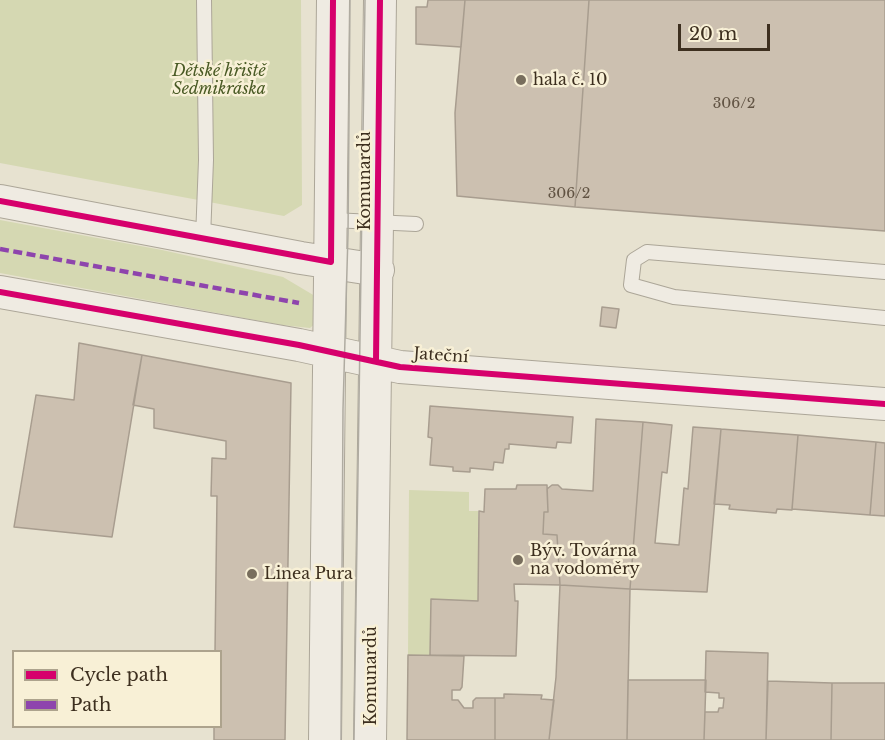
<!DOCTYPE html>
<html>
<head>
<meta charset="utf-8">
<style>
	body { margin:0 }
	#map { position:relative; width:885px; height:740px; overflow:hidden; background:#e7e2d0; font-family:"Libre Baskerville",serif }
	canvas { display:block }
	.legend { position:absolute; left:12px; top:650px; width:210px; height:78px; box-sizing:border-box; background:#f8f0d6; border:2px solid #ada38d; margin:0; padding:8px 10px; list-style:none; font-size:18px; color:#3d2f1f }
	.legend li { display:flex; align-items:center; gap:12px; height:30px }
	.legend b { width:30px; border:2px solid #ada38d }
	.scale { position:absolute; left:678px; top:24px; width:92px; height:27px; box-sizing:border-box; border:3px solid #3d2f1f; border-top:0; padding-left:8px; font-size:18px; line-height:21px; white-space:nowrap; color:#3d2f1f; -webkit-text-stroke:4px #f8f0d6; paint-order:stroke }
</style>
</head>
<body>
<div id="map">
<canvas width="885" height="740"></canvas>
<ul class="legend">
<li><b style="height:8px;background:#d6006c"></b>Cycle path</li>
<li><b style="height:8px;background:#8e44ad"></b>Path</li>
</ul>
<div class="scale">20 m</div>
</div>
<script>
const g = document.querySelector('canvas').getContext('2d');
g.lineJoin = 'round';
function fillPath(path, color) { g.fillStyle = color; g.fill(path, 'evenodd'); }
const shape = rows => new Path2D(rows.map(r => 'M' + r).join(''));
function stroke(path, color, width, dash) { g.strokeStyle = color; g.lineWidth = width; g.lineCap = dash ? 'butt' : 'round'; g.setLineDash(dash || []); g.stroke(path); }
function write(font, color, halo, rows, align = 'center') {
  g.font = font + ' "Libre Baskerville",serif'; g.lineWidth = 5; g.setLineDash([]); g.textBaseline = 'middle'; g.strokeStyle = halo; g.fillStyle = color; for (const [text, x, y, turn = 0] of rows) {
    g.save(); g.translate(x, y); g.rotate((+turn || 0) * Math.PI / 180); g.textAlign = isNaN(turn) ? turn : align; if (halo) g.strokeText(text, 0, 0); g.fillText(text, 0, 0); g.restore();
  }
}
fillPath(shape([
	[0,0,301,0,302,205,284,216,0,163],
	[0,220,162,250,283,277,320,299,319,320,310,328,282,325,0,273],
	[409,490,469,492,469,511,478,511,478,601,431,600,430,655,408,655]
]), '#d5d8b2');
const building = shape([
	[428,0,465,0,461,47,416,44,416,7,427,7,428,0],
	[465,0,589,0,575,207,457,196,455,113,465,0],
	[589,0,885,0,885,231,575,207,589,0],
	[602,307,619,309,616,328,600,326,602,307],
	[79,343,142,355,112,537,14,527,36,395,74,400,79,343],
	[142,355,291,383,285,740,214,740,214,726,220,726,220,652,215,652,217,496,211,496,212,458,226,459,226,441,154,428,154,409,133,405,142,355],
	[430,406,573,417,571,443,557,442,556,448,509,444,509,449,505,449,503,463,494,462,493,470,470,468,470,472,453,471,453,467,430,465,432,438,428,437,430,406],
	[596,419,643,422,630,589,560,585,557,535,543,534,544,512,548,512,547,489,552,485,558,485,562,489,593,491,596,419],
	[643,422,672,425,667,473,662,472,655,543,679,545,684,488,688,489,693,427,721,429,707,592,630,589,643,422],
	[721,429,798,435,792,510,777,509,776,513,729,509,730,505,714,504,721,429],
	[798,435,876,442,870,515,792,509,798,435],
	[876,442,885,443,885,516,870,515,876,442],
	[517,485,547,485,548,512,544,512,543,534,557,535,560,585,514,584,515,601,518,601,516,656,430,655,431,599,478,601,479,511,484,512,485,489,516,489,517,485],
	[560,585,630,589,627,740,549,740,556,677,560,585],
	[706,651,768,653,766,740,704,740,705,712,718,712,719,708,723,708,724,698,719,698,719,693,705,692,706,651],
	[408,655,464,656,462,687,460,690,452,690,452,700,458,700,464,708,473,708,473,701,476,698,495,698,495,740,407,740,408,655],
	[628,680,706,680,704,740,627,740,628,680],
	[768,681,832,683,831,740,766,740,768,681],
	[832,683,885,683,885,740,831,740,832,683],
	[504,694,542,695,541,699,554,700,549,740,495,740,495,698,504,698,504,694]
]);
fillPath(building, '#ccc0b0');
stroke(building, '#a89d8f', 1.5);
const service = shape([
	[332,220,416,224],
	[203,238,206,160,204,0],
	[885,272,647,252,634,260,631,285,674,297,885,318]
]);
const tertiary = shape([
	[0,201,301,258,378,270],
	[0,292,299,345,400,367,885,404],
	[325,740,333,0],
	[370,740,380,0]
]);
stroke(service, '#aca698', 16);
stroke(tertiary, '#aca698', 34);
stroke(service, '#efebe2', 14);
stroke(tertiary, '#efebe2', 32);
stroke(shape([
	[341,740,343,409,348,234,350,0],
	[354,740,365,0]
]), '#afaba1', 1.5);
stroke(shape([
	[0,249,299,303]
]), '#8e44ad', 4.5, [9, 4.5]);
stroke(shape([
	[0,201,331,262,333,0],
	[0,292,299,345,400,367,885,404],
	[376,361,380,0]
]), '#d6006c', 6);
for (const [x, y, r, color] of [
	[521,80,6,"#786e5d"],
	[518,560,6,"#786e5d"],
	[252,574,6,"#786e5d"]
]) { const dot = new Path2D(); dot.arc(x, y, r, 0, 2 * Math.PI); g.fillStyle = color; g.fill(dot); stroke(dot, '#f8f0d6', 2); }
write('14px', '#615343', null, [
	["306/2",734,104],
	["306/2",569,194]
]);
write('italic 16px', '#495a24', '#f8f0d6', [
	["Dětské hřiště",219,71],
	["Sedmikráska",219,89]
]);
write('16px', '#3d2f1f', '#f8f0d6', [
	["hala č. 10",533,80],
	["Býv. Továrna",530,551],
	["na vodoměry",530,569],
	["Linea Pura",264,574]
], 'left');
write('16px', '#3d2f1f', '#f8f0d6', [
	["Komunardů",365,181,-90],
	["Jateční",441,356,4],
	["Komunardů",371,676,-90]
]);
</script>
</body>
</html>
